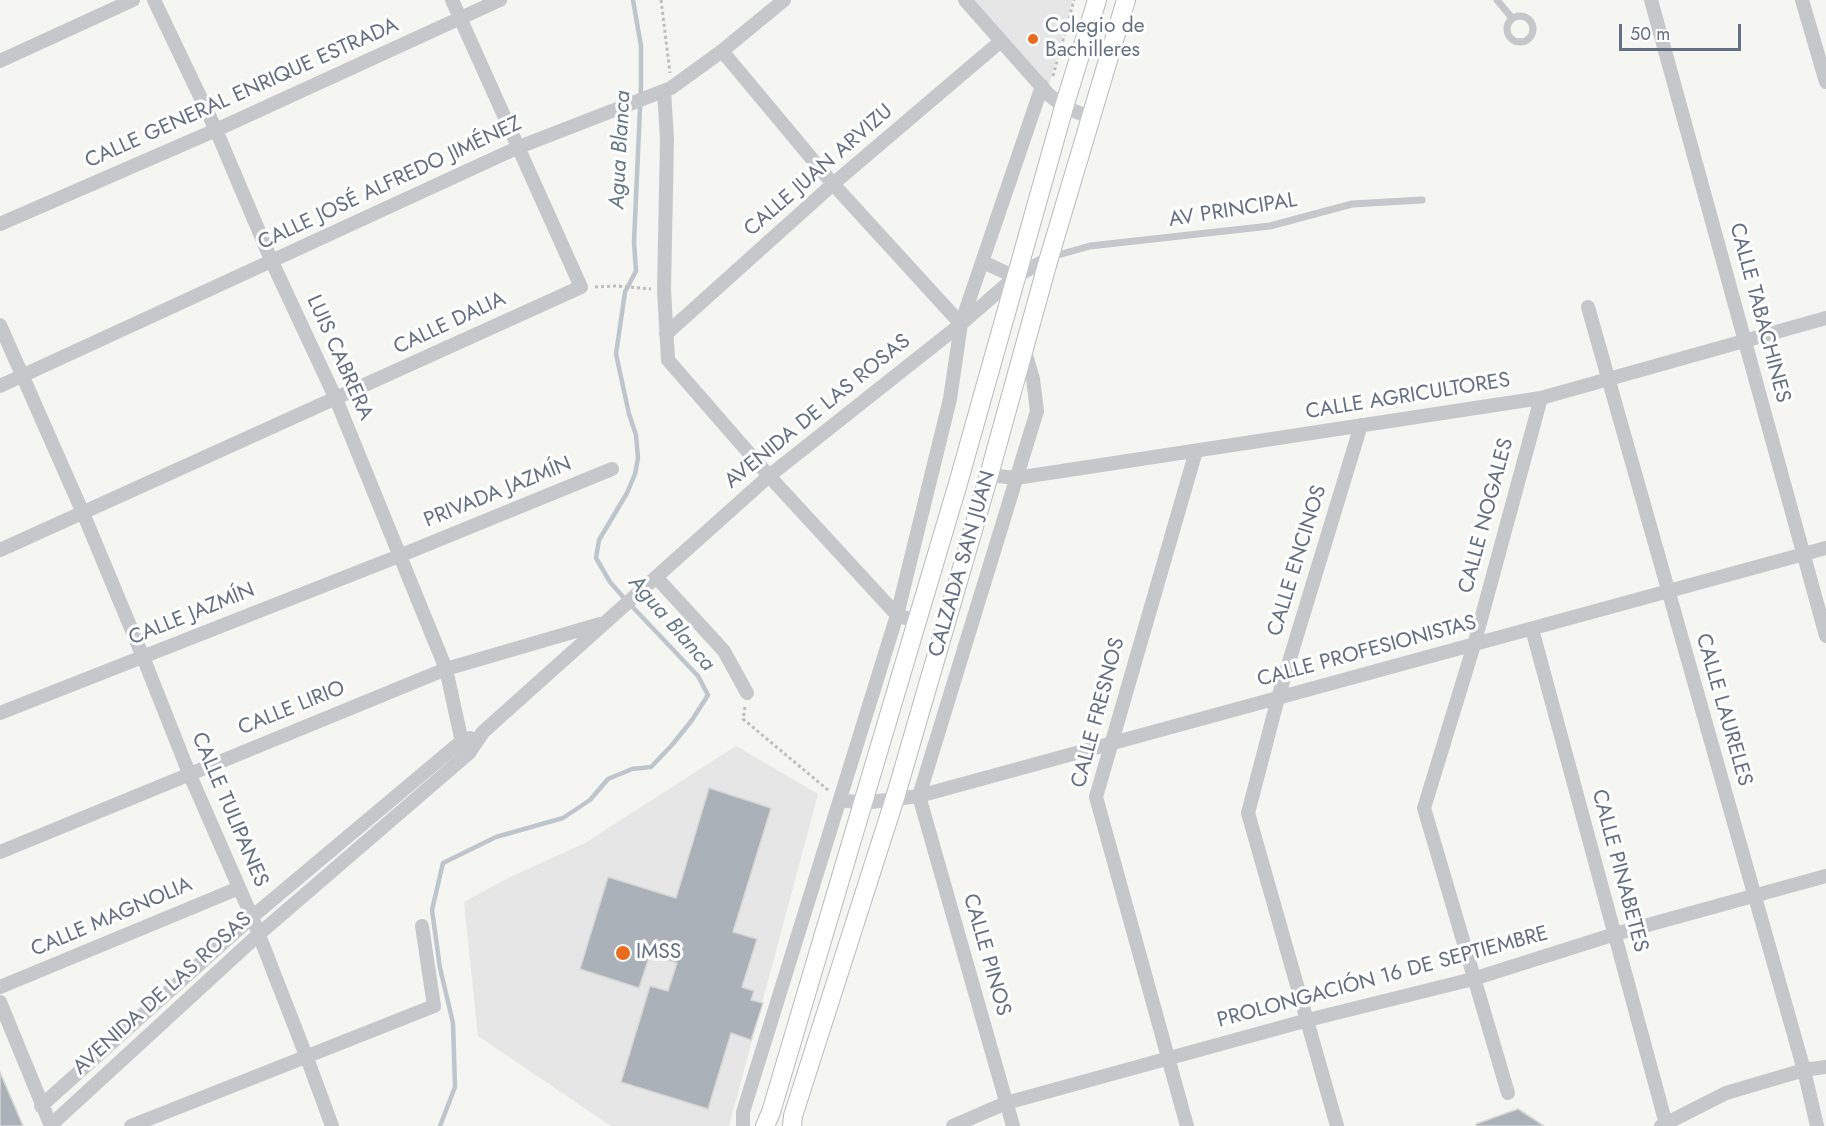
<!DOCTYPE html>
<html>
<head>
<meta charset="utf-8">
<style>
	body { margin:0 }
	#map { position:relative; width:1826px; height:1126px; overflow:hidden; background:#f5f5f1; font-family:Jost,sans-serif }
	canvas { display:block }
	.scale { position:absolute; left:1619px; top:24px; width:122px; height:27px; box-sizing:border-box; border:3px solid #637083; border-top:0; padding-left:8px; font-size:18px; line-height:21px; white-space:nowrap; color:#637083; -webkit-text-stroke:4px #fff; paint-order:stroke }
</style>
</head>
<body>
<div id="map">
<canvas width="1826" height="1126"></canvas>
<div class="scale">50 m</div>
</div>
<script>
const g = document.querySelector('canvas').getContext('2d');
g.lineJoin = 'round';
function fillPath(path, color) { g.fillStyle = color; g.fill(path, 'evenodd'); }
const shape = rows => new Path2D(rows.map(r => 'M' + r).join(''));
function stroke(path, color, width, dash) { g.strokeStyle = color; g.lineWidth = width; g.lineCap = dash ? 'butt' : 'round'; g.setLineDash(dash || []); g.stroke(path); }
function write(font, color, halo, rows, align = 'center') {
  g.font = font + ' Jost,sans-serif'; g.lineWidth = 6; g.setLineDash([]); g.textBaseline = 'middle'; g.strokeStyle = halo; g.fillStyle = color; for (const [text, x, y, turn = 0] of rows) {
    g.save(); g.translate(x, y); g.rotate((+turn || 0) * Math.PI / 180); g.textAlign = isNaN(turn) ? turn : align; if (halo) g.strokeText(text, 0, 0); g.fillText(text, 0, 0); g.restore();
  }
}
fillPath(shape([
	[970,0,1072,0,1048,89],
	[736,746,818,794,729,1126,611,1126,478,1036,464,902,504,880,585,843]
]), '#e5e6e5');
stroke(shape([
	[440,1126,455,1087,453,1023,440,968,432,910,443,863,496,837,563,818,590,800,608,779,632,769,651,767,672,745,692,720,708,695,698,676,625,599,610,582,596,558,599,540,627,493,635,474,638,458,636,435,629,414,616,354,625,292,636,271,634,242,641,86,641,46,633,0]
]), '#bdc6cd', 4.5);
const building = shape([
	[709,788,771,808,733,932,757,939,742,987,754,991,751,1000,763,1003,751,1040,731,1033,708,1109,621,1082,650,986,668,991,677,963,650,954,639,988,580,969,608,877,676,898,709,788],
	[0,1072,23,1126,0,1126,0,1072],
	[1518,1109,1544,1126,1476,1126,1476,1124,1518,1109]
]);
fillPath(building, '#aab1b8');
stroke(building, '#d6d6d4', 1.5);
const secondary = shape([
	[765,1126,771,1112,959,480,1064,107,1097,0],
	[792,1126,793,1116,895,798,989,475,1049,258,1126,0]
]);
stroke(secondary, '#b7babf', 20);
stroke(shape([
	[661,0,670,73],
	[1053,76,1074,0],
	[595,287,615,286,651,289],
	[745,707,743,719,828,790]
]), '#bcbdc0', 3, [3, 3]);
stroke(shape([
	[1497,0,1512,18],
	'1507 29a13 13 0 1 1 26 0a13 13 0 1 1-26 0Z',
	[1051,257,1090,246,1270,226,1352,204,1422,200]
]), '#c5c7cb', 7);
stroke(shape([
	[154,0,216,130,272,262,336,399,446,669,462,742,469,753],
	[965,0,1048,94,1064,107,1092,118],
	[1651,0,1826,636],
	[1802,0,1826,82],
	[722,51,833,184,961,324],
	[0,61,133,0],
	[664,91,667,139,664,290,668,360,769,476,897,615,915,621],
	[0,224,216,130,500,0],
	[983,262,1015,277],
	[1588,307,1804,1070,1817,1126],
	[0,325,83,513,143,657,189,773,252,917,307,1058,332,1126],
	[666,334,833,184,1001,41],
	[0,386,519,147,671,88,722,51,784,0],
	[989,475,1016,478,1541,398,1826,318],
	[0,550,581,287,452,0],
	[657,578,724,651,747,693],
	[1532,629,1666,1124],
	[0,713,399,556,612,469],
	[919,796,1037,411,1033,379,1024,348],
	[919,796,1013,1126],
	[840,800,863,803,919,796,1826,548],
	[0,852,446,669,600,624],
	[0,987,239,888],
	[0,1002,51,1126],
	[1508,1093,1424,808,1474,645,1541,398],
	[41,1106,252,917,457,745,470,738],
	[51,1125,259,934,469,753,483,732,769,476,961,324,1015,277,1049,258],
	[131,1126,434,1006,422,926],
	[743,1126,743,1112,897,615,950,399,961,324,1042,86],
	[953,1126,1006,1103,1308,1020,1473,979,1615,934,1826,876],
	[1187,1126,1096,797,1196,451],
	[1337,1126,1248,813,1278,698,1361,425],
	[1661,1126,1726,1093,1804,1070,1826,1067]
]), '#c5c7cb', 14);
stroke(secondary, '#fff', 18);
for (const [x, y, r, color] of [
	[1033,39,6,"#e96b1e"],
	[623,953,8,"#e96b1e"]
]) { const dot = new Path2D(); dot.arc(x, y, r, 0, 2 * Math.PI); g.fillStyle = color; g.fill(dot); stroke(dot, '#fff', 2); }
write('21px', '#637083', '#fff', [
	["Colegio de",1045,27],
	["Bachilleres",1045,51],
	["IMSS",636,953]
], 'left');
write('21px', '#637083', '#fff', [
	["CALLE GENERAL ENRIQUE ESTRADA",242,94,-24],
	["CALLE JUAN ARVIZU",819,171,-41],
	["CALLE JOSÉ ALFREDO JIMÉNEZ",390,184,-25],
	["AV PRINCIPAL",1233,211,-9],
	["CALLE TABACHINES",1759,313,75],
	["CALLE DALIA",450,324,-25],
	["LUIS CABRERA",339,358,66],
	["CALLE AGRICULTORES",1408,397,-9],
	["AVENIDA DE LAS ROSAS",818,412,-39],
	["PRIVADA JAZMÍN",498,493,-22],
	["CALLE NOGALES",1487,516,-75],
	["CALLE ENCINOS",1298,561,-73],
	["CALZADA SAN JUAN",963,564,-74],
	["CALLE JAZMÍN",192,615,-22],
	["CALLE PROFESIONISTAS",1367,652,-15],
	["CALLE LIRIO",292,709,-22],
	["CALLE LAURELES",1723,710,74],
	["CALLE FRESNOS",1099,713,-75],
	["CALLE TULIPANES",229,810,67],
	["CALLE PINABETES",1619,871,75],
	["CALLE MAGNOLIA",112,918,-23],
	["CALLE PINOS",986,955,74],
	["PROLONGACIÓN 16 DE SEPTIEMBRE",1383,978,-15],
	["AVENIDA DE LAS ROSAS",163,994,-42]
]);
write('italic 22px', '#637987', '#fff', [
	["Agua Blanca",621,150,-87],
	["Agua Blanca",671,624,49]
]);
</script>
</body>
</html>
